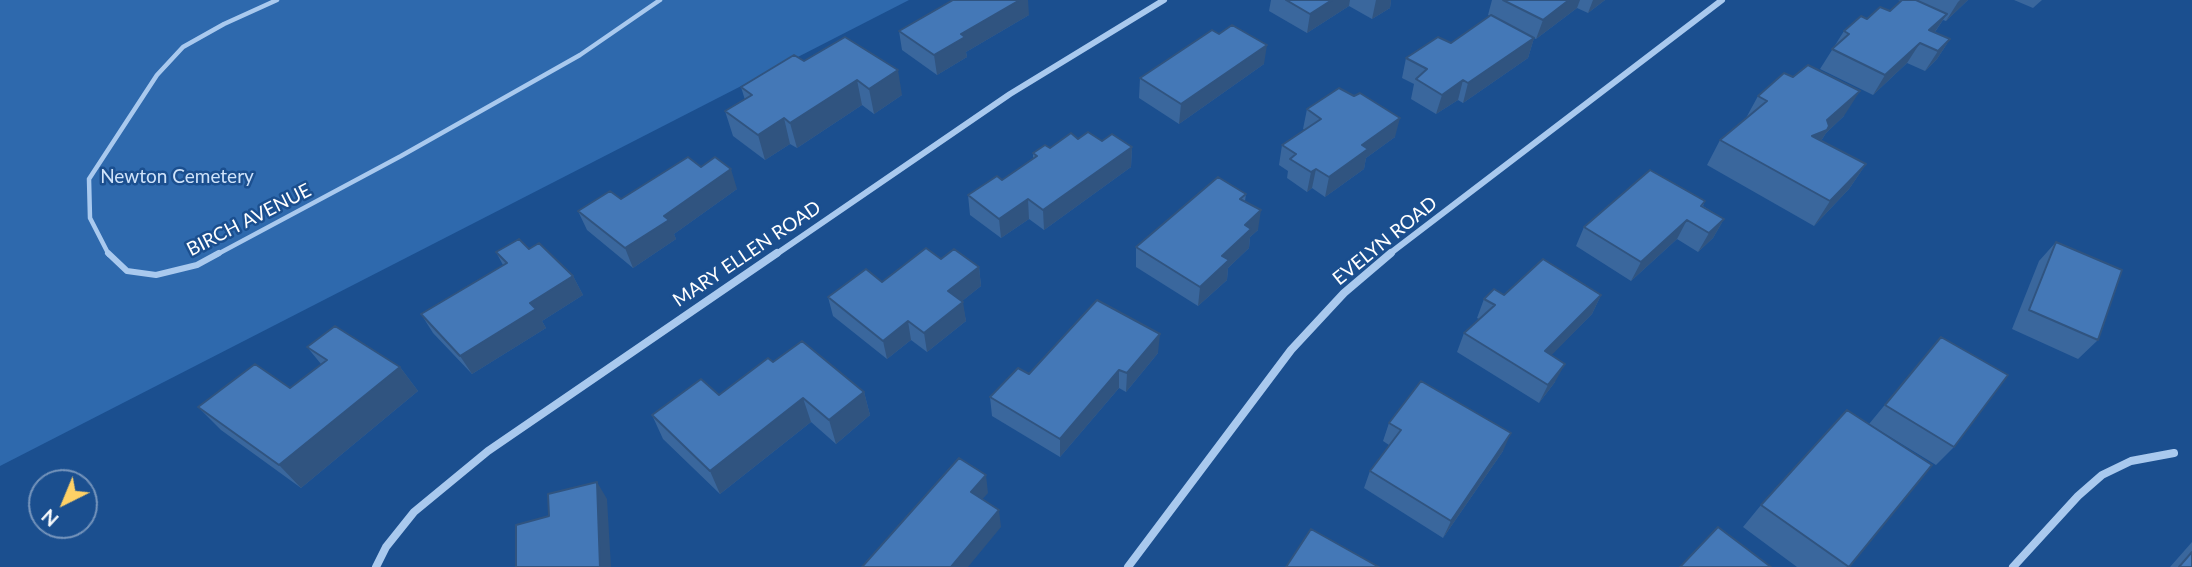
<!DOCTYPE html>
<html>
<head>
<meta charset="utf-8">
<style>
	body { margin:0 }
	#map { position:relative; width:2192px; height:567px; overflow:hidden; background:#1b4f8f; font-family:Lato,sans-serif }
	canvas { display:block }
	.north { position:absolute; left:28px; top:469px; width:70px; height:70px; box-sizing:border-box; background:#1b4f8f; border:2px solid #7695bc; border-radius:50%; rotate:223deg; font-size:19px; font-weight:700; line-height:28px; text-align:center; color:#fff }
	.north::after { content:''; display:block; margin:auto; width:24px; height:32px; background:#ffd166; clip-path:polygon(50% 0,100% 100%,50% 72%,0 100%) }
</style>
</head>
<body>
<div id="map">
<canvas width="2192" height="567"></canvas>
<div class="north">N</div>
</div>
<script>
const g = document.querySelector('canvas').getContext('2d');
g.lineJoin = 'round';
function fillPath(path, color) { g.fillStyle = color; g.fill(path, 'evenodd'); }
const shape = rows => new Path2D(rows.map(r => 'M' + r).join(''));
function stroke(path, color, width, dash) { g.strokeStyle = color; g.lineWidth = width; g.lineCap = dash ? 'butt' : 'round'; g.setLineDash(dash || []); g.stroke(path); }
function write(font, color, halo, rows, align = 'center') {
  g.font = font + ' Lato,sans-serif'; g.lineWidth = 5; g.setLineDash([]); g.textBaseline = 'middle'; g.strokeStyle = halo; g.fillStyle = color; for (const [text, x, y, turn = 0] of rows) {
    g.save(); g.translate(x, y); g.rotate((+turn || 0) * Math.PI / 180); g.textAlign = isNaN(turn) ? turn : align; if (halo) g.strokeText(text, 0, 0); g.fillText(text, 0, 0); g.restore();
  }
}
fillPath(shape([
	[0,0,909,0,0,466]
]), '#2e69ad');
stroke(shape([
	[109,255,90,218,89,179,157,75,183,47,224,24,277,0],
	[216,255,401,156,580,55,660,0]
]), '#a9c9ee', 4.5);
stroke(shape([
	[108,253,127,271,156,275,197,265,219,253]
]), '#a9c9ee', 6);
stroke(shape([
	[775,255,1010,94,1164,0],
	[1388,255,1722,0]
]), '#a9c9ee', 6);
stroke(shape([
	[376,567,386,547,414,512,488,451,777,253],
	[1128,567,1291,350,1344,293,1391,253],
	[2013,567,2078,496,2102,475,2131,461,2174,453]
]), '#a9c9ee', 8);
fillPath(shape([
	[1271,0,1391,0,1390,8,1372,19,1349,6,1307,33,1269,11],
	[1492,0,1605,0,1588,13,1577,8,1536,39,1534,38,1528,58,1463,103,1458,100,1436,114,1411,99,1414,84,1402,78,1406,58,1451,43,1490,16,1488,15],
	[1898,0,1968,0,1946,21,1943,20,1935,32,1950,39,1937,59,1925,71,1907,63,1873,95,1820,69,1844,31,1867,19,1890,11,1901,1],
	[2014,0,2042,0,2033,8],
	[1029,15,966,52,967,57,937,75,902,50,899,31],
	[804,61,902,95,874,114,862,105,797,148,790,144,765,160,733,136,725,111,745,100,741,87],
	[1264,64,1179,124,1139,98,1140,78],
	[1354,96,1395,137,1366,158,1364,169,1325,197,1312,188,1307,192,1287,178,1288,171,1279,165,1282,145,1305,130,1303,129,1307,109],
	[1758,96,1844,116,1826,133,1821,141,1866,164,1849,189,1814,226,1707,165,1720,140,1746,118],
	[1078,139,1102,141,1132,147,1131,167,1044,230,1029,219,1001,238,970,215,968,195,1002,180,1033,159,1033,153],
	[701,167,737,189,674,234,676,239,633,268,587,230,578,211,621,199],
	[1246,194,1245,201,1258,230,1250,237,1249,248,1228,268,1227,280,1198,306,1136,267,1136,247],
	[1705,201,1703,206,1724,219,1713,238,1698,252,1677,239,1631,281,1576,246,1584,227],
	[2056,242,2098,340,2078,359,2012,329,2039,261],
	[529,249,573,276,583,295,542,321,546,328,472,374,433,333,421,314,503,265,496,252],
	[941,259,979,267,981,286,962,301,966,321,927,352,911,340,887,359,833,316,828,297,882,282],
	[1504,295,1601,295,1592,314,1551,355,1555,382,1539,403,1457,352,1464,333,1479,319,1477,318,1484,299],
	[1941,337,1954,447,1936,465,1869,424],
	[307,347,400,367,418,391,301,488,221,430,198,407,290,388,321,364],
	[1158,353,1126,392,1119,388,1060,457,992,416,990,397,1029,374],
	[773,362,864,392,870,415,836,444,811,422,720,494,663,439,652,415,719,395],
	[1389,423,1503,451,1443,538,1364,488,1370,471,1389,445,1383,441],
	[1761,505,1849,567,1797,567,1743,527],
	[2192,542,2192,567,2170,567]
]), '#3a679d');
fillPath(shape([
	[1020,0,1028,0,1029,15,966,52,967,57,937,75,934,55,961,34],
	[1332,0,1350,0,1349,6,1307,33,1310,14],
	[1376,0,1391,0,1390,8,1372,19],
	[1569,0,1580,0,1577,8,1536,39,1543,20],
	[1593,0,1605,0,1588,13],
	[1960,0,1968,0,1946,21,1958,2],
	[1947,14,1934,33,1929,30],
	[1534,38,1528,58,1463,103,1468,83],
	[1950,39,1937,59,1925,71,1938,51],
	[1920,43,1907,63,1873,95,1885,75],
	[1267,45,1264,64,1179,124,1181,104],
	[898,70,902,95,874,114,869,89],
	[857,80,862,105,797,148,790,123],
	[1463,80,1458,100,1436,114,1442,95],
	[1860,91,1844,116,1826,133,1812,155,1812,136,1827,120],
	[784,118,790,144,765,160,758,135],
	[1400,118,1395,137,1366,158,1364,169,1325,197,1329,177,1362,145],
	[1132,147,1131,167,1044,230,1043,210],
	[1866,164,1849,189,1814,226,1830,201],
	[731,169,737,189,674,234,676,239,633,268,625,248,664,216],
	[1316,169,1312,188,1307,192,1311,172],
	[1028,199,1029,219,1001,238,999,219],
	[1261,210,1258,230,1250,237,1249,248,1228,268,1227,280,1198,306,1200,287,1245,225],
	[1724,219,1713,238,1698,252,1709,233],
	[1687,220,1677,239,1631,281,1641,262],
	[979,267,981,286,951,310,948,291],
	[573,276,583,295,542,321,546,328,472,374,460,356,530,303],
	[1601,295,1592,314,1537,370,1545,351],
	[963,302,966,321,927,352,924,333],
	[908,321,911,340,887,359,883,341],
	[1160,334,1158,353,1126,392,1127,373],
	[1565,364,1555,382,1539,403,1548,385],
	[400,367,418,391,301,488,279,465],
	[1119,370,1119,388,1060,457,1060,439],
	[864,392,870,415,836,444,829,420],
	[803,398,811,422,720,494,710,471],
	[1511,433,1503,451,1443,538,1451,521],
	[986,475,988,493,973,510,971,492],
	[597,482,607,499,611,567,600,567],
	[999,510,1001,527,968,567,951,567]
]), '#305480');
const building = shape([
	[953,0,1020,0,961,34,965,37,934,55,899,31,953,0],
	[1286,0,1332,0,1310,14,1286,0],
	[1503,0,1569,0,1543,20,1503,0],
	[1902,0,1916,0,1947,14,1929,30,1950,39,1938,51,1920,43,1885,75,1832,49,1849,34,1844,31,1861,16,1867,19,1880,7,1890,11,1902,0],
	[1491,15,1534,38,1468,83,1463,80,1442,95,1416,79,1427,69,1406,58,1438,37,1451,43,1491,15],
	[1232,25,1267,45,1181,104,1140,78,1212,30,1219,34,1232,25],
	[845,37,898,70,869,89,857,80,790,123,784,118,758,135,725,111,752,95,741,87,794,55,804,61,845,37],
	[1808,65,1860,91,1827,120,1829,126,1827,130,1812,136,1866,164,1830,201,1720,140,1767,101,1758,96,1784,73,1793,77,1808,65],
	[1339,88,1354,96,1360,93,1400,118,1362,145,1368,149,1329,177,1316,169,1311,172,1290,159,1296,154,1282,145,1321,119,1307,109,1339,88],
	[1088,132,1102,141,1112,134,1132,147,1043,210,1028,199,999,219,968,195,997,176,1002,180,1037,156,1033,153,1045,145,1050,148,1071,133,1078,139,1088,132],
	[688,157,701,167,715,157,731,169,664,216,669,220,625,248,578,211,610,191,621,199,688,157],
	[1650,170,1705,201,1701,206,1724,219,1709,233,1687,220,1641,262,1584,227,1650,170],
	[1218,177,1246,194,1240,199,1261,210,1245,225,1251,229,1222,256,1229,260,1200,287,1136,247,1218,177],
	[519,239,529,249,539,243,573,276,530,303,536,309,460,356,421,314,507,263,496,252,519,239],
	[2056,242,2122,270,2098,340,2029,310,2056,242],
	[926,248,941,259,954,249,979,267,948,291,963,302,924,333,908,321,883,341,828,297,866,269,882,282,926,248],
	[1543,259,1601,295,1545,351,1565,364,1548,385,1464,333,1495,305,1484,299,1494,289,1504,295,1543,259],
	[1097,300,1160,334,1127,373,1119,370,1060,439,990,397,1018,368,1029,374,1097,300],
	[335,326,400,367,279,465,198,407,255,364,290,388,327,360,307,347,335,326],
	[1941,337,2008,375,1954,447,1885,405,1941,337],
	[802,341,864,392,829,420,803,398,710,471,652,415,701,379,719,395,768,358,773,362,802,341],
	[1421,381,1511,433,1451,521,1370,471,1401,430,1389,423,1421,381],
	[1847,410,1932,465,1849,567,1761,505,1847,410],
	[959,458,986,475,971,492,999,510,951,567,862,567,959,458],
	[597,482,600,567,516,567,516,525,549,516,548,494,597,482],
	[1718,527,1771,567,1680,567,1718,527],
	[1311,529,1379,567,1286,567,1311,529],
	[2192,552,2192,567,2179,567,2192,552]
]);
fillPath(building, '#4478b7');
stroke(building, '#305480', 2);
write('19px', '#cfe3fa', '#1b4f8f', [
	["Newton Cemetery",177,177]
]);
write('19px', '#fff', '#1b4f8f', [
	["BIRCH AVENUE",249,220,-27],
	["EVELYN ROAD",1385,241,-39],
	["MARY ELLEN ROAD",747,254,-34]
]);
</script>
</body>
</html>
